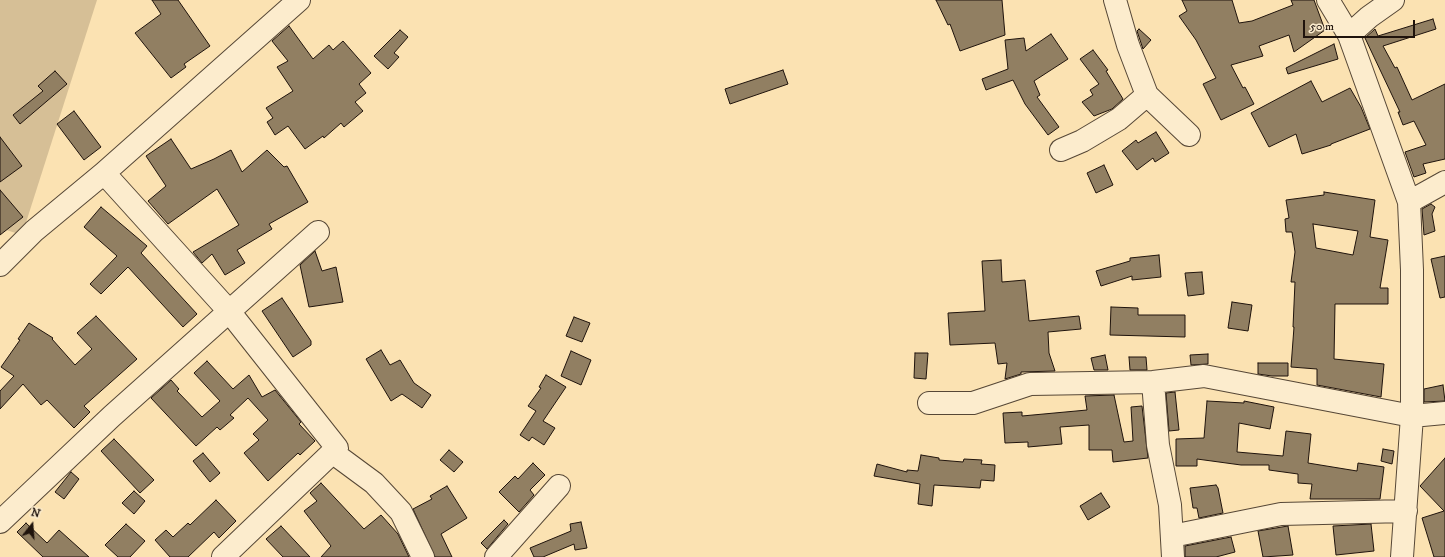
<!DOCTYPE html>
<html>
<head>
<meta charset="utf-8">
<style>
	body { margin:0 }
	#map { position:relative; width:1445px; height:557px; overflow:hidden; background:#fbe2b2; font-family:"IM FELL DW Pica",serif }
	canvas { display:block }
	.north { position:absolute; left:12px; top:505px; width:40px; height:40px; -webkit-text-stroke:3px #fceccd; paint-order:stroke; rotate:17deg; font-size:11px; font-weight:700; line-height:16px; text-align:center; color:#1f130c }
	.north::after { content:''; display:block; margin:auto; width:14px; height:18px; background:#1f130c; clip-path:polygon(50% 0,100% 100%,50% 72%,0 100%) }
	.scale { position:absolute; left:1303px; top:20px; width:112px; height:18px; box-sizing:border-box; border:2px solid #1f130c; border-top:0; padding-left:5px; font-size:12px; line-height:14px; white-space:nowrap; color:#1f130c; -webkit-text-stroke:3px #fceccd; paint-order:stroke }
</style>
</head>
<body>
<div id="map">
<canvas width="1445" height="557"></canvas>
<div class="north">N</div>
<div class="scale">50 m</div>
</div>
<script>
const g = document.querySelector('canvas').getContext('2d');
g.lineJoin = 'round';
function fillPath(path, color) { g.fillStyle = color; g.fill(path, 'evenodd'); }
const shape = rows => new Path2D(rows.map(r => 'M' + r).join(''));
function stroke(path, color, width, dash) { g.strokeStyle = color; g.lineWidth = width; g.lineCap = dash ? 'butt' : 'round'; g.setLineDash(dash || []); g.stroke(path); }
fillPath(shape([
	[0,0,97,0,22,235,0,228]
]), '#d6bf96');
const building = shape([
	[152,0,178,0,210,46,184,64,186,67,171,78,135,33,161,14,152,0],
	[936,0,1002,0,1005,35,960,51,950,24,948,25,936,0],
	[1182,0,1232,0,1239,23,1252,21,1293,5,1291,0,1314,0,1325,30,1294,52,1289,35,1259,46,1263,56,1231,65,1243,88,1245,87,1254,104,1221,120,1203,84,1216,78,1196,40,1179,16,1187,11,1182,0],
	[1433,19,1436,29,1383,46,1395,68,1397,67,1412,100,1445,84,1445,159,1423,164,1426,173,1414,177,1405,152,1426,145,1414,121,1403,125,1398,112,1400,112,1365,38,1375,29,1378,36,1433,19],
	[289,26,313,59,329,45,333,50,343,41,371,73,359,84,366,93,355,102,363,111,344,127,341,123,324,138,323,136,305,149,288,126,275,135,267,122,273,118,266,108,293,91,277,67,288,61,272,41,289,26],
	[1139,29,1151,40,1143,49,1137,31,1139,29],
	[400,30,408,37,394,53,399,57,388,69,374,56,400,30],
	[1051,34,1068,59,1034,81,1040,95,1037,97,1059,127,1048,135,1025,104,1013,80,986,90,982,79,1008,69,1005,40,1024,38,1026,51,1051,34],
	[1334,44,1338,59,1288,74,1286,68,1334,44],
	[1093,50,1108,70,1106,71,1123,99,1112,109,1094,116,1082,102,1093,95,1090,90,1099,84,1080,59,1093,50],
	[783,70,788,84,730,104,725,89,783,70],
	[55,71,67,84,20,124,13,115,43,91,38,86,55,71],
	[1311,81,1322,102,1350,88,1361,107,1370,129,1331,144,1331,145,1302,154,1296,134,1269,147,1251,113,1311,81],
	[74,111,101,147,84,160,57,124,74,111],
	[1156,132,1169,153,1155,162,1153,158,1137,170,1122,151,1136,140,1138,143,1156,132],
	[0,137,22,166,0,182,0,137],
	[171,139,191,169,214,159,231,150,242,172,267,150,284,167,287,166,308,202,269,224,272,229,237,250,245,263,225,275,212,254,202,263,193,252,239,225,217,189,168,224,148,201,166,186,146,156,171,139],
	[1104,165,1113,185,1096,193,1087,173,1104,165],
	[0,190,23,217,0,235,0,190],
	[1324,192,1375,200,1370,237,1388,240,1380,288,1388,288,1388,304,1335,304,1334,359,1384,364,1381,397,1317,385,1317,369,1291,367,1294,327,1293,327,1295,282,1291,282,1295,252,1292,232,1286,232,1285,219,1289,218,1286,200,1324,195,1324,192],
	[1313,224,1358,231,1353,255,1316,248,1313,224],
	[1431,204,1435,207,1432,214,1435,231,1424,235,1422,209,1431,204],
	[101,207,147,246,141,253,197,314,183,327,128,267,101,294,90,284,117,256,84,227,101,207],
	[315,251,322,271,336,267,343,302,309,307,300,265,315,251],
	[1159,255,1161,277,1132,280,1132,276,1101,286,1096,271,1130,261,1130,258,1159,255],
	[1445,256,1445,297,1440,298,1431,259,1445,256],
	[1001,260,1002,282,1025,280,1029,321,1079,316,1081,329,1048,332,1049,353,1055,371,1021,372,1021,374,1005,379,1007,363,998,364,995,343,950,345,948,313,985,311,982,261,1001,260],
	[1202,272,1204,294,1188,296,1185,273,1202,272],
	[282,298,311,341,311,345,293,357,262,311,282,298],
	[1232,302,1252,305,1248,331,1228,328,1232,302],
	[1111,307,1138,308,1138,315,1185,315,1185,337,1110,335,1111,307],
	[96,316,137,359,84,406,90,412,74,428,47,400,41,405,23,384,0,409,0,391,14,376,1,367,20,340,18,339,29,323,53,338,52,339,75,365,92,349,77,333,96,316],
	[574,317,590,323,582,342,566,336,574,317],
	[381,350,390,365,400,360,414,383,431,395,422,408,402,394,391,401,366,359,381,350],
	[571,351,591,360,581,385,561,376,571,351],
	[915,353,928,353,926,379,914,378,915,353],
	[1208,354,1208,364,1191,365,1190,355,1208,354],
	[1105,355,1108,370,1094,370,1091,358,1105,355],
	[1129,357,1146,357,1147,370,1130,370,1129,357],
	[207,361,233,389,249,375,262,397,275,390,301,422,299,424,315,441,300,455,298,453,268,481,244,453,259,440,253,434,268,420,248,398,230,415,234,418,220,430,217,427,196,446,151,398,171,380,179,389,177,391,202,417,220,401,194,373,207,361],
	[1258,363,1288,363,1288,376,1272,376,1258,374,1258,363],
	[546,375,566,387,543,421,555,428,544,445,532,437,529,441,520,435,536,411,528,406,541,388,539,387,546,375],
	[1443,385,1445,401,1424,402,1424,389,1443,385],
	[1175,392,1179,430,1169,431,1166,393,1175,392],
	[1114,395,1124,442,1133,441,1131,407,1142,406,1148,458,1113,462,1112,450,1089,450,1089,425,1060,427,1062,444,1028,447,1028,442,1005,443,1003,413,1022,412,1022,416,1087,410,1085,396,1114,395],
	[1207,401,1244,403,1244,401,1274,407,1270,429,1239,423,1237,452,1283,456,1286,431,1311,434,1308,463,1357,471,1358,463,1384,467,1380,499,1310,499,1312,484,1298,483,1298,474,1269,470,1269,465,1241,465,1197,459,1197,466,1176,466,1176,439,1204,438,1207,401],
	[114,439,154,480,140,493,101,451,114,439],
	[1383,449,1394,451,1392,464,1381,461,1383,449],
	[449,450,463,462,454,472,440,460,449,450],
	[203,453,220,473,210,482,193,461,203,453],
	[921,455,939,458,939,460,963,462,964,459,982,460,981,464,995,465,994,481,981,480,980,488,934,485,932,506,918,504,920,484,874,476,877,464,907,472,907,470,918,471,921,455],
	[1445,458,1445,557,1434,557,1422,518,1444,511,1420,486,1445,458],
	[533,463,545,475,530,490,534,495,519,512,499,492,515,476,518,479,533,463],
	[71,472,79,479,64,499,55,492,71,472],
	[321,483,364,529,381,515,398,534,409,557,321,557,331,546,304,511,317,501,310,493,321,483],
	[1216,485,1218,488,1223,513,1199,518,1197,508,1193,508,1190,488,1216,485],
	[447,486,467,518,441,534,452,557,435,557,413,509,432,499,430,496,447,486],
	[134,491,145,501,134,514,122,503,134,491],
	[1101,493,1110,507,1088,520,1080,506,1101,493],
	[216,500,236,521,219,538,214,532,188,557,170,557,155,540,166,530,173,537,188,523,190,525,216,500],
	[504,520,508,524,487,549,481,543,504,520],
	[581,522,587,548,575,550,574,544,543,557,534,557,530,548,571,531,570,524,581,522],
	[26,523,47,543,59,530,89,557,43,557,17,532,26,523],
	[126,524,145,541,130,557,118,557,105,545,126,524],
	[1371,524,1374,551,1336,555,1333,526,1371,524],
	[281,526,310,557,283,557,266,539,281,526],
	[1288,526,1293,555,1263,557,1258,531,1288,526],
	[1231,537,1235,552,1216,557,1185,557,1185,546,1231,537]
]);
fillPath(building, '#917f62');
stroke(building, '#1f130c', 1);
const minor = shape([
	[1115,0,1128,45,1147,95,1189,135],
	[1328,0,1349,35,1409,202,1412,270,1412,416,1402,557],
	[1349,35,1369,17,1393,0],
	[1061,150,1082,141,1119,119,1147,95],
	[104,173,228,310,337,448,223,557],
	[1409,202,1445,182],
	[0,265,34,231,104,173,299,0],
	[1153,382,1158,445,1170,505,1173,557],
	[929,403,973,403,1030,384,1153,382,1204,376,1412,416,1445,413],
	[332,452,374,483,401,512,423,557],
	[0,522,112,416,318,232],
	[1172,536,1281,514,1406,511],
	[496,557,559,486]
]);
stroke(minor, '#564736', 24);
stroke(minor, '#fceccd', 22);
</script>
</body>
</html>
